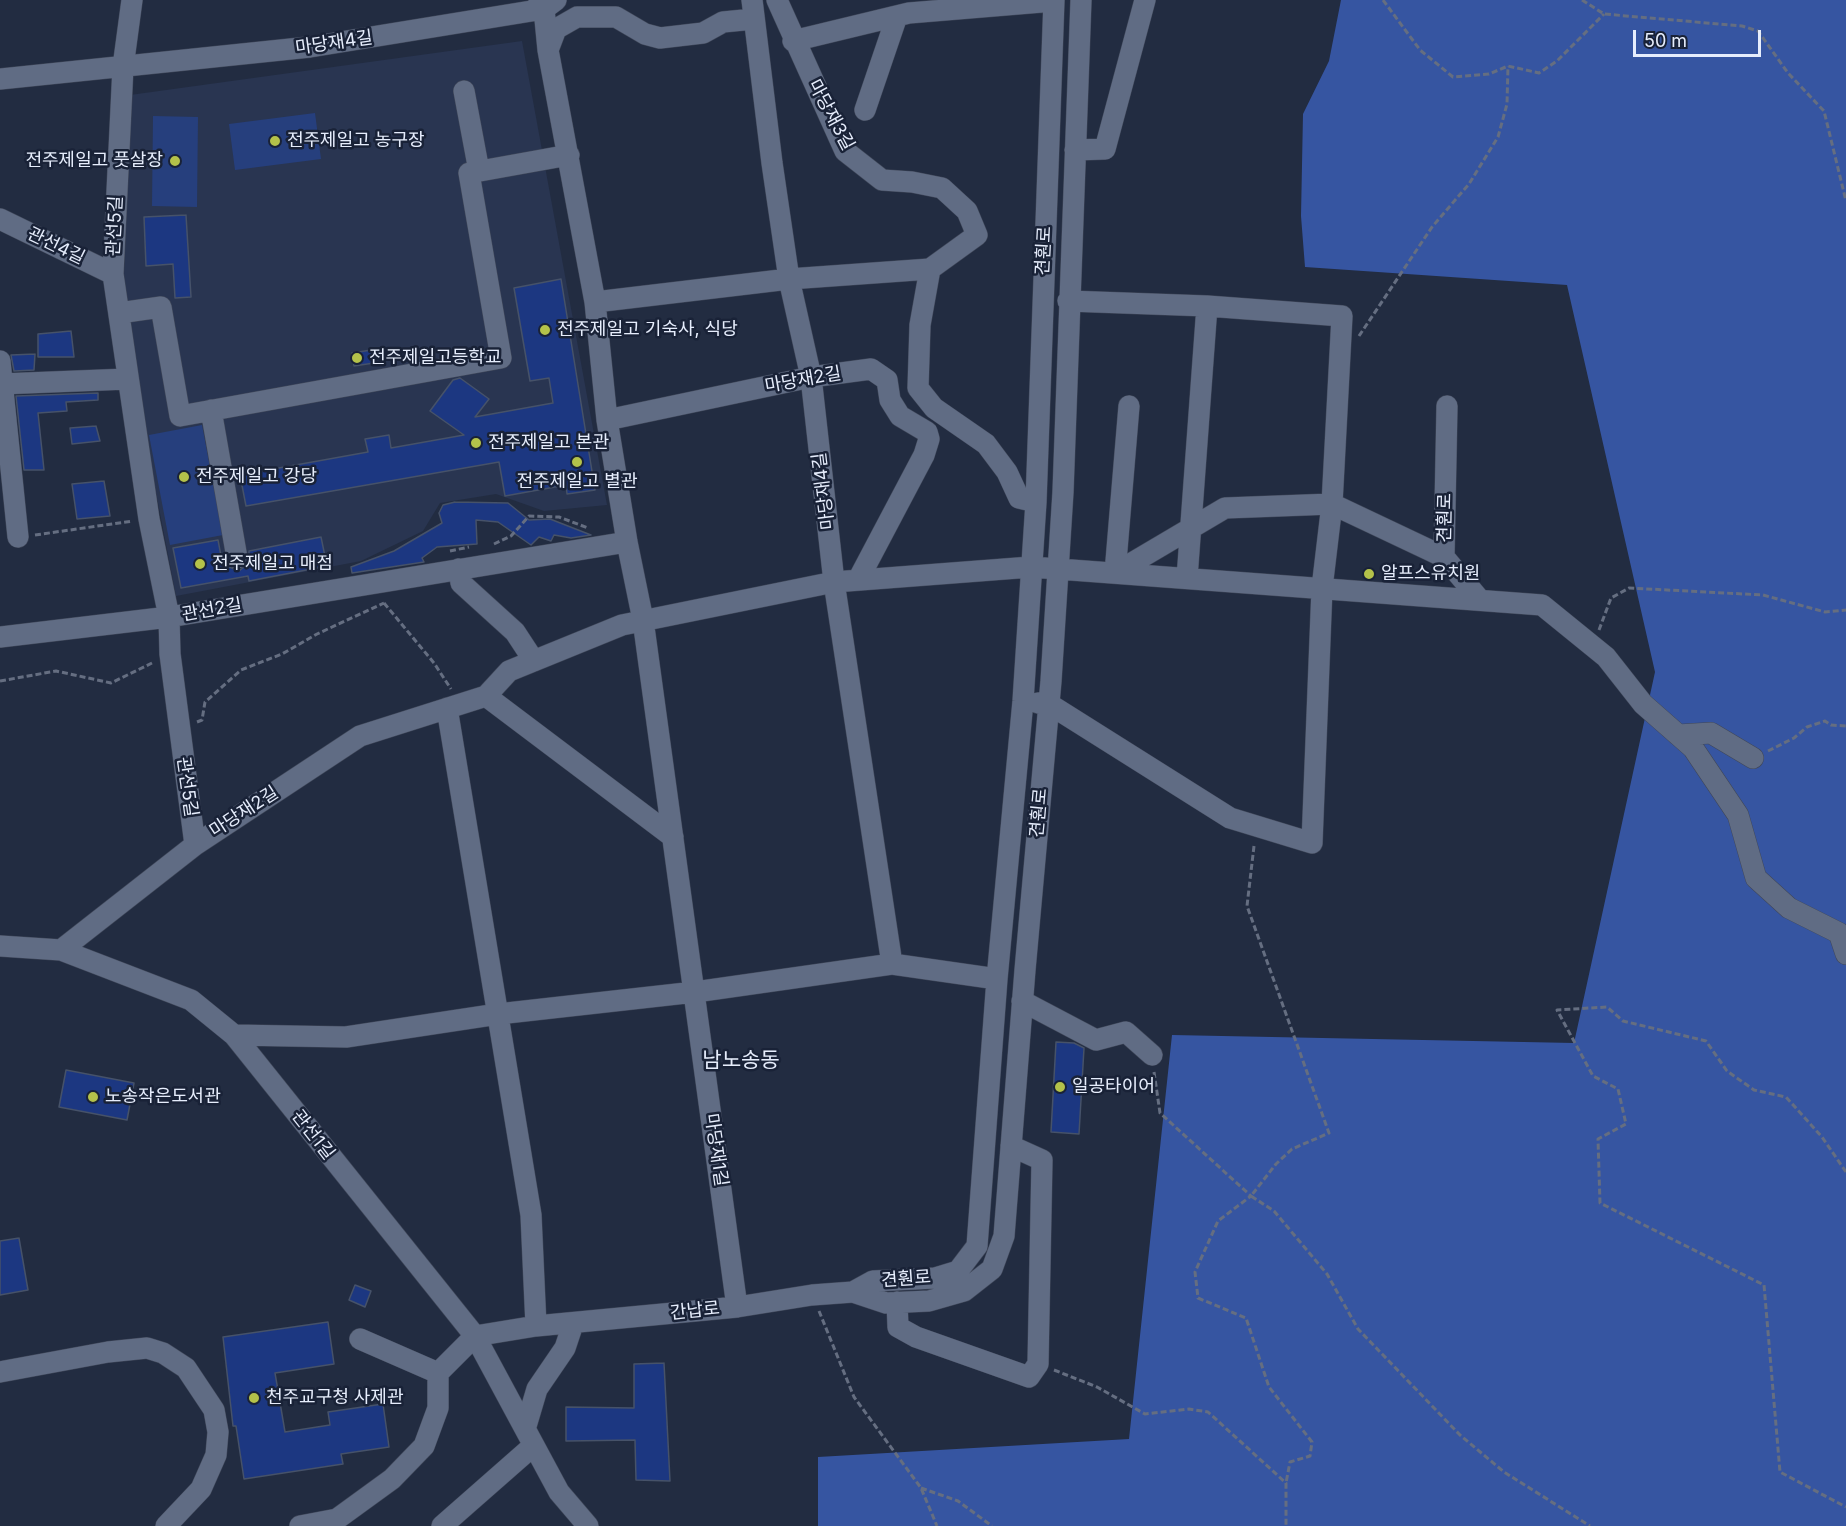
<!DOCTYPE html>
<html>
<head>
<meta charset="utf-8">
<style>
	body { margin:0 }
	#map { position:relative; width:1846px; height:1526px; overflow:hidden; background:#222c41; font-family:Inter,sans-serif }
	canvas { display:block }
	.scale { position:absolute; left:1633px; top:30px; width:128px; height:27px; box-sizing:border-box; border:3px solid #e6edfc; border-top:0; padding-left:8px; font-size:18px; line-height:21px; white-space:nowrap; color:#e6edfc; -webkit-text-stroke:4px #192237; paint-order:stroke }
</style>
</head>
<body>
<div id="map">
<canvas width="1846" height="1526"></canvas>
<div class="scale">50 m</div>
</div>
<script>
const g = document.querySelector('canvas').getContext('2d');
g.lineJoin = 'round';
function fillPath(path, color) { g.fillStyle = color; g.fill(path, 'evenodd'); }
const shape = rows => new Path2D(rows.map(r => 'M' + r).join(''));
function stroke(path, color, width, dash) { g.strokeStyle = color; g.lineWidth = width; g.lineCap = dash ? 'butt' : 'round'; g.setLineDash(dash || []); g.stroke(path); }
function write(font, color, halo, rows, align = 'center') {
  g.font = font + ' Inter,"Noto Sans KR",sans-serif'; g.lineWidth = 5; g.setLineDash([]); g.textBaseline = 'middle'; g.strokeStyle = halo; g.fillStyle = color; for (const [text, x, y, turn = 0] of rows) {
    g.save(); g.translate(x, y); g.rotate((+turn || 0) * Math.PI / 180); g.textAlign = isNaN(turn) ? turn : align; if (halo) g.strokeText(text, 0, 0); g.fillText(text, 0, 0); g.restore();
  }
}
fillPath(shape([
	[522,41,607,505,544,511,496,494,440,503,423,531,361,561,176,596,142,420,124,275,130,95]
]), '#293551');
fillPath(shape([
	[315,113,321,159,235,170,229,124],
	[153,116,198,117,197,207,152,206],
	[202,425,223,535,170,545,149,435]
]), '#263f7d');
fillPath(shape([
	[1341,0,1846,0,1846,1526,818,1526,818,1457,1129,1439,1172,1035,1574,1043,1655,672,1567,285,1305,267,1301,216,1303,114,1329,61]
]), '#3655a1');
const building = shape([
	[186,215,191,297,175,298,173,264,146,266,144,217,186,215],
	[561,279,595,490,567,494,566,485,505,496,499,462,246,506,240,475,368,452,365,439,389,435,391,448,464,435,430,411,453,380,460,378,489,399,475,417,553,403,549,378,530,381,514,288,561,279],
	[71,331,74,357,38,357,38,334,71,331],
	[371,350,374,363,354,366,352,353,371,350],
	[35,354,34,370,14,371,11,355,35,354],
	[98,393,98,400,66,402,67,411,38,413,44,470,24,470,16,396,98,393],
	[96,426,100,441,72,444,70,428,96,426],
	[104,481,110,516,77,519,72,484,104,481],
	[455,502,508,503,529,520,550,519,591,535,571,538,554,535,551,541,539,537,531,545,498,522,476,520,477,544,437,547,422,558,424,562,352,573,351,567,394,551,442,523,439,513,443,505,455,502],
	[321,537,327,566,249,581,248,576,181,588,173,548,218,540,221,556,224,555,227,566,239,571,249,563,249,551,321,537],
	[1056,1042,1074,1043,1084,1048,1079,1134,1051,1132,1056,1042],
	[66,1070,134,1083,127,1120,59,1107,66,1070],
	[19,1238,28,1290,0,1295,0,1241,19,1238],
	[355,1285,371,1291,365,1307,349,1300,355,1285],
	[328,1322,334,1364,275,1373,285,1432,330,1425,328,1412,383,1404,389,1447,341,1454,343,1464,244,1479,236,1426,233,1426,223,1337,328,1322],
	[664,1363,670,1481,636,1480,635,1440,566,1441,566,1407,634,1408,634,1364,664,1363]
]);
fillPath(building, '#1c3781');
stroke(building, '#465269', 1.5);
const minor = shape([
	[132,0,123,67,113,274,149,519,169,617,170,654,195,845],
	[539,0,544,9,548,50,595,302,607,420,627,542,643,620,737,1307],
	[752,0,772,163,789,279,811,377,834,582,892,964],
	[793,41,909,13,1054,1],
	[548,50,556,29,577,17,616,17,645,34,660,38,703,33,723,22,754,19],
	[0,79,310,47,544,9,556,0],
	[464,91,479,171],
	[865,110,897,16],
	[1075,150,1105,149,1145,0],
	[0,219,113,274],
	[930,269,920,325,918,388,934,408,986,444,1007,472,1019,498,1036,502],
	[595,302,789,279,930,269,977,235,967,211,942,188,912,182,882,180,845,151,777,0],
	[119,313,161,307,180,416,501,358,469,173,569,155],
	[0,361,18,537],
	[0,384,128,379],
	[1447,406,1444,557,1480,600],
	[211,410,237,558],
	[607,420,811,377,871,369,887,380,890,400,900,416,927,432,929,439,924,455,858,580],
	[459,569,461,583,515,632,534,661],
	[1115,573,1225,508,1332,504,1444,557],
	[1115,573,1129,406],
	[1187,578,1207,306],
	[0,637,169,617,627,542],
	[486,696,673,837],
	[1038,703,1049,704,1230,818,1312,843,1322,588,1332,504,1342,316,1207,306,1068,301],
	[447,708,531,1215,536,1326],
	[1678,735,1711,733,1753,758],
	[0,946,61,950,191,1000,234,1035,475,1336,559,1492,588,1526],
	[61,950,195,845,360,736,486,696,509,671,622,625,834,582,1031,567,1542,605,1606,657,1643,704,1693,748,1738,815,1756,878,1789,908,1839,933,1846,954],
	[1022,1001,1096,1040,1126,1032,1152,1055],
	[234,1035,346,1037,498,1014,695,992,892,964,997,979],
	[853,1292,873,1281,935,1278,958,1271,977,1246,997,979,1023,701,1036,502,1054,0],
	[897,1302,898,1327,916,1337,1029,1377,1038,1364,1042,1160,1011,1146],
	[475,1336,536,1326,737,1307,812,1295,853,1292,886,1303,929,1301,964,1291,992,1269,1004,1236,1025,970,1051,681,1063,492,1081,0],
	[360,1339,438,1373],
	[0,1372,108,1352,147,1348,163,1353,186,1368,214,1410,218,1432,216,1455,201,1489,166,1526],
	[526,1426,537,1389,565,1348,573,1324],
	[300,1526,337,1519,392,1479,424,1446,438,1408,438,1373,475,1336],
	[442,1526,533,1446]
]);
stroke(minor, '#40485a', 22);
stroke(shape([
	[1383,0,1420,50,1453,77,1489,74,1508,66,1539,73,1557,61,1604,14],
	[1582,0,1604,14,1742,26,1758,31,1788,73,1824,111,1846,201],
	[1359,336,1432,227,1469,184,1498,137,1507,104,1508,66],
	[35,535,133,521],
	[494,544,511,536,529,516,559,517,588,528],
	[450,551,469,547],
	[384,603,434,663,451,689],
	[1599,630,1611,598,1629,588,1763,595,1825,612,1846,610],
	[0,681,56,671,111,683,152,663],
	[197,722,202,720,205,702,241,670,282,654,317,634,384,603],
	[1768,751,1794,738,1807,727,1825,721,1831,725,1846,726],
	[1254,846,1247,906,1329,1133,1292,1149,1276,1164,1251,1196,1274,1211,1327,1274,1358,1329,1460,1435,1504,1472,1590,1526],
	[1154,1072,1160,1113,1251,1196,1218,1221,1195,1272,1198,1298,1246,1318,1269,1387,1312,1442,1310,1456,1290,1462,1286,1483],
	[1846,1172,1822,1137,1786,1097,1754,1090,1727,1071,1706,1041,1623,1021,1607,1007,1557,1010,1593,1076,1618,1089,1626,1124,1598,1139,1600,1203,1764,1285,1780,1472,1846,1507],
	[819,1311,854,1397,921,1488,937,1526],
	[1054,1370,1097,1387,1145,1414,1189,1409,1208,1412,1286,1483,1286,1526],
	[921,1488,958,1501,992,1526]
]), '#656e81', 3, [6, 3]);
stroke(minor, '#606c84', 21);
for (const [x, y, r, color] of [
	[275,141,6,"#b4c24a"],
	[175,161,6,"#b4c24a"],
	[545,330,6,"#b4c24a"],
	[357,358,6,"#b4c24a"],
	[476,443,6,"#b4c24a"],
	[577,462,6,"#b4c24a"],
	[184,477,6,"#b4c24a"],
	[200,564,6,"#b4c24a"],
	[1369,574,6,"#b4c24a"],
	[1060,1087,6,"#b4c24a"],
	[93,1097,6,"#b4c24a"],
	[254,1398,6,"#b4c24a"]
]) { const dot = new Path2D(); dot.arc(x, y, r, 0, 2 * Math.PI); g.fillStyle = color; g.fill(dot); stroke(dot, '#192237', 2); }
write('18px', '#e6edfc', '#192237', [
	["마당재4길",334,43,-8],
	["마당재3길",831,115,62],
	["관선5길",115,226,-87],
	["관선4길",56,246,26],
	["견훤로",1044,251,-87],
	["마당재2길",803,380,-10],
	["마당재4길",824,491,-97],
	["견훤로",1445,518,-89],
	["관선2길",212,610,-10],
	["관선5길",187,787,82],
	["마당재2길",244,812,-33],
	["견훤로",1039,813,-85],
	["관선1길",313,1135,52],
	["마당재1길",716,1150,82],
	["견훤로",906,1279,-4],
	["간납로",695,1311,-6]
]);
write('18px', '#e6edfc', '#192237', [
	["전주제일고 농구장",287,141],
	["전주제일고 풋살장",163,161,"right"],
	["전주제일고 기숙사, 식당",557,330],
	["전주제일고등학교",369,358],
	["전주제일고 본관",488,443],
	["전주제일고 강당",196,477],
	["전주제일고 별관",577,482,"center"],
	["전주제일고 매점",212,564],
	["알프스유치원",1381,574],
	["일공타이어",1072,1087],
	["노송작은도서관",105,1097],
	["천주교구청 사제관",266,1398]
], 'left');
write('21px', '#e6edfc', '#192237', [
	["남노송동",741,1061]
]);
</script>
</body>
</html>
